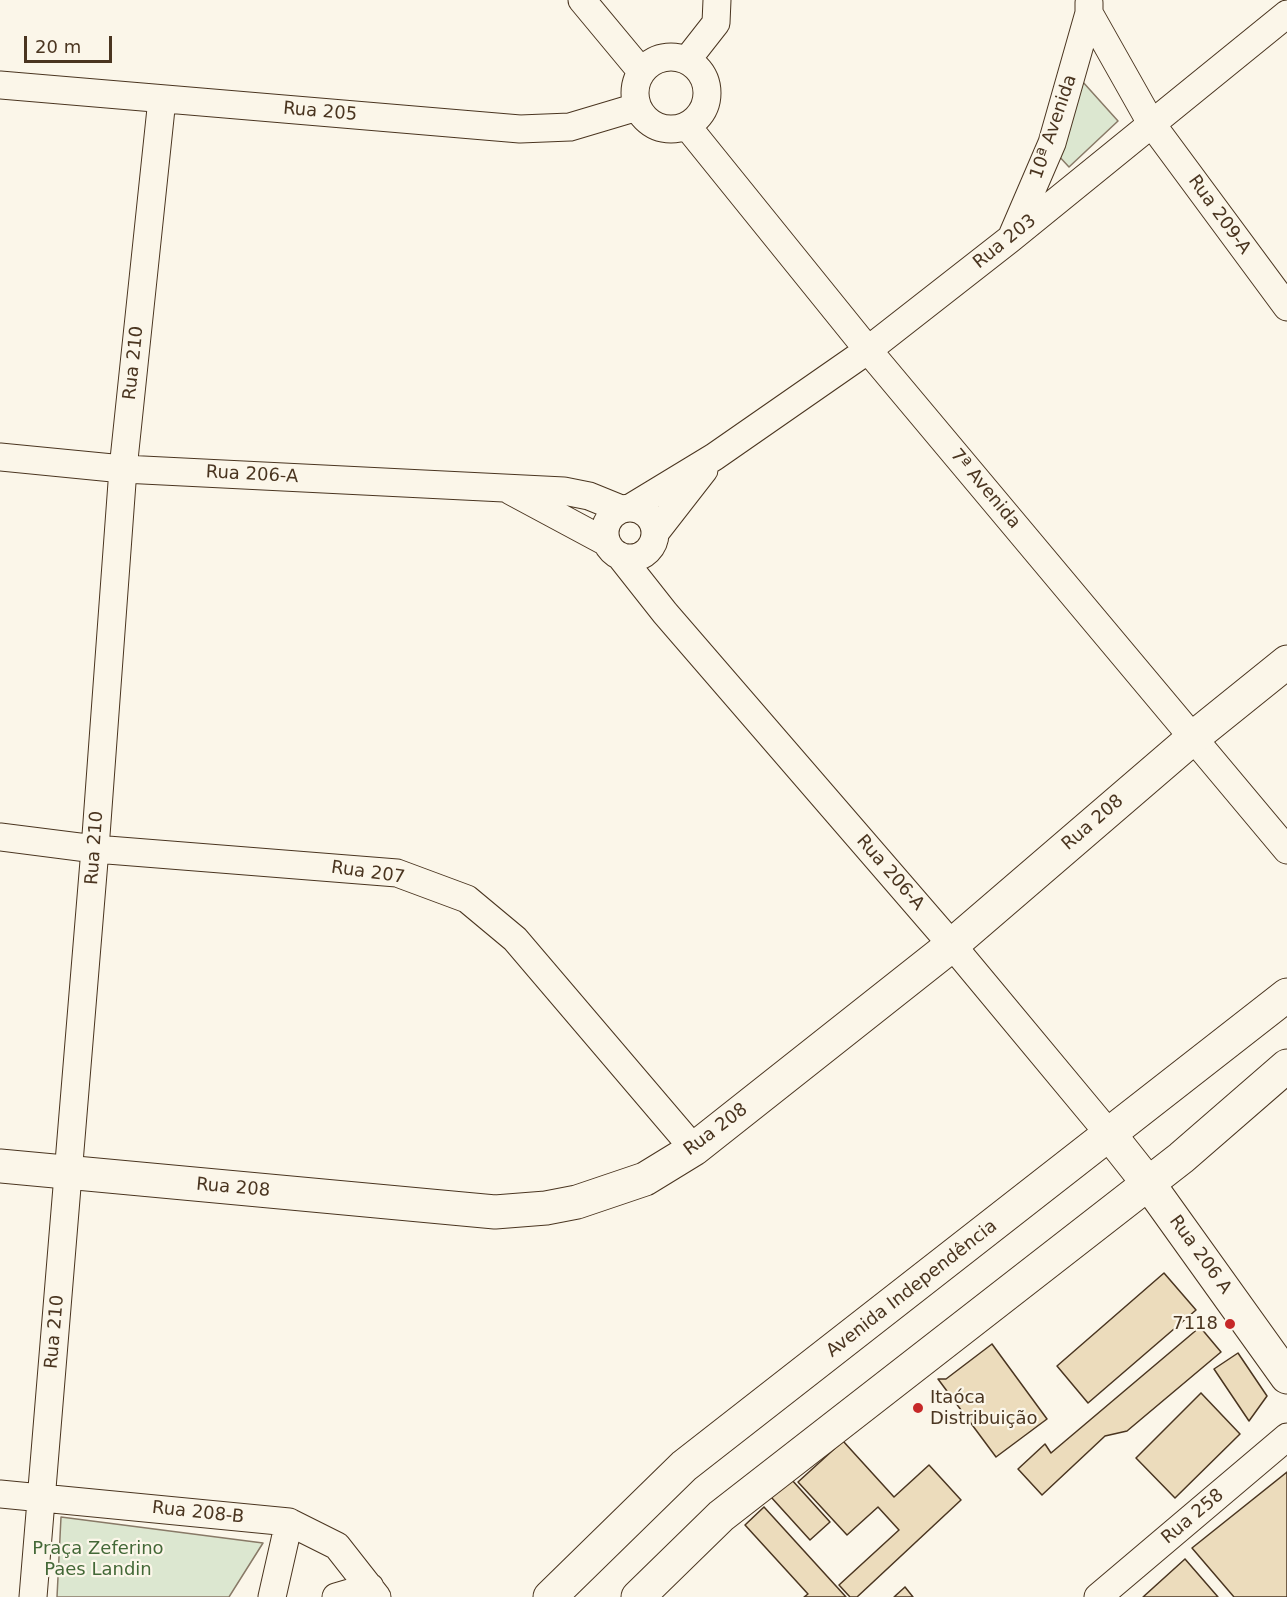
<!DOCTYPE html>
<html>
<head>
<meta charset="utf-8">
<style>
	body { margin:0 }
	#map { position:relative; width:1287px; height:1597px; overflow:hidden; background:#fbf6e9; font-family:"DejaVu Sans",sans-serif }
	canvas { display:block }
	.scale { position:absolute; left:24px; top:36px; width:88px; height:27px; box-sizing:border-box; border:3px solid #4a3520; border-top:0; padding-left:8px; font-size:18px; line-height:21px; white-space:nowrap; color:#4a3520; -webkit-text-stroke:4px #fbf6e9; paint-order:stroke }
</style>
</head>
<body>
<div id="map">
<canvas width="1287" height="1597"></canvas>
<div class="scale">20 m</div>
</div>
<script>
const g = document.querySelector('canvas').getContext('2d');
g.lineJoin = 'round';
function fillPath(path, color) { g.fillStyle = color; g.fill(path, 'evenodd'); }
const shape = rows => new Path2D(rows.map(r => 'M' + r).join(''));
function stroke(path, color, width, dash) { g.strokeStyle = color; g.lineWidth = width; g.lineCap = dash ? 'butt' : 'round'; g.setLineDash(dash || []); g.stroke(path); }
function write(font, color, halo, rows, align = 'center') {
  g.font = font + ' "DejaVu Sans",sans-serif'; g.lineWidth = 4.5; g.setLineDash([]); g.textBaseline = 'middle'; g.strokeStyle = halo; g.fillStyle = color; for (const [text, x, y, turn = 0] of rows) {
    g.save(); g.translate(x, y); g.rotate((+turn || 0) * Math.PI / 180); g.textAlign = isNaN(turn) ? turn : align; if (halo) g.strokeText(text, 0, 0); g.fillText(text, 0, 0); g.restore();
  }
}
const green = shape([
	[1082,81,1118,121,1069,167,1056,153,1082,81],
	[61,1517,263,1543,229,1597,57,1597,61,1517]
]);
fillPath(green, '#dce7d0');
stroke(green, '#887966', 1.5);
const building = shape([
	[1164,1273,1196,1310,1088,1403,1057,1366,1164,1273],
	[1200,1327,1221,1352,1127,1431,1105,1436,1042,1495,1018,1469,1045,1444,1051,1453,1200,1327],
	[992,1344,1047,1419,996,1457,938,1379,946,1379,992,1344],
	[1238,1353,1267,1396,1249,1421,1214,1369,1238,1353],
	[1201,1393,1240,1434,1175,1498,1136,1458,1201,1393],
	[843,1441,894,1497,929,1465,961,1500,857,1597,850,1597,839,1585,899,1530,878,1507,847,1535,798,1482,843,1441],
	[1287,1472,1287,1597,1234,1597,1192,1548,1287,1472],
	[791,1479,830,1522,810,1540,771,1497,791,1479],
	[764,1507,846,1597,804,1597,808,1594,745,1525,764,1507],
	[1185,1559,1218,1597,1143,1597,1185,1559],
	[905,1587,913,1597,894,1597,905,1587]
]);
fillPath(building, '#ecdcbc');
stroke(building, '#4a3520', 1.5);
const street = shape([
	[582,0,641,71],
	[1089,13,1151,123,1287,307],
	'635 93a36 36 0 1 1 72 0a36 36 0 1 1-72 0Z',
	[687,60,716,23,717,0],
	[0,85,520,129,570,127,637,107],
	[687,126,868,350,1287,850],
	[1012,236,1052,143,1089,13,1089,3],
	[0,457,123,469,564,491,589,496,621,509],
	[511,491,606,542],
	[630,508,714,457,868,350,1010,239,1287,14],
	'605 533a25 25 0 1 1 50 0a25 25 0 1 1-50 0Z',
	[655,533,704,470],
	[620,556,665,613,952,945,1110,1135],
	[0,837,95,849,397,873,467,899,515,939,694,1149],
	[0,1494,289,1522,337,1546,377,1597],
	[33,1597,95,849,123,469,162,99],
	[272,1597,289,1522],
	[336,1597,370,1587],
	[1098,1597,1287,1437]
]);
const secondary = shape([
	[1110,1135,1148,1183,1287,1377],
	[0,1166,495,1212,546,1208,577,1202,645,1179,694,1149,952,945,1194,737,1287,662]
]);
const primary = shape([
	[550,1597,684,1466,1287,995],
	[638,1597,721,1516,1181,1158,1287,1066]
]);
stroke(street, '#4a3520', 29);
stroke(secondary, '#4a3520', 35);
stroke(primary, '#4a3520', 35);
stroke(street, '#fbf6e9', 27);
stroke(secondary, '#fbf6e9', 33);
stroke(primary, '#fbf6e9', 33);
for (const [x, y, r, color] of [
	[1230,1324,6,"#c62828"],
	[918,1408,6,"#c62828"]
]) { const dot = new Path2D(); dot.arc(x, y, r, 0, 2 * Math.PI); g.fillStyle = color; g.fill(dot); stroke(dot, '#fbf6e9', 2); }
write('18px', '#4a3520', '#fbf6e9', [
	["Rua 205",320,112,5],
	["10ª Avenida",1054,127,-71],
	["Rua 209-A",1219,215,54],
	["Rua 203",1005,242,-39],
	["Rua 210",134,363,-84],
	["Rua 206-A",252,475,3],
	["7ª Avenida",985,489,50],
	["Rua 208",1093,823,-41],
	["Rua 210",95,848,-86],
	["Rua 207",368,873,8],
	["Rua 206-A",890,873,49],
	["Rua 208",716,1130,-37],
	["Rua 208",233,1188,5],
	["Rua 206 A",1200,1255,54],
	["Avenida Independência",912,1289,-38],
	["Rua 210",55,1332,-85],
	["Rua 208-B",198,1513,6],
	["Rua 258",1193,1517,-40]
]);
write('18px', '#4a3520', '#fbf6e9', [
	["7118",1218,1324],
	["Itaóca",930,1398,"left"],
	["Distribuição",930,1419,"left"]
], 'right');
write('18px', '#436837', '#fbf6e9', [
	["Praça Zeferino",98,1549],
	["Paes Landin",98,1570]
]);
</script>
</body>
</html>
